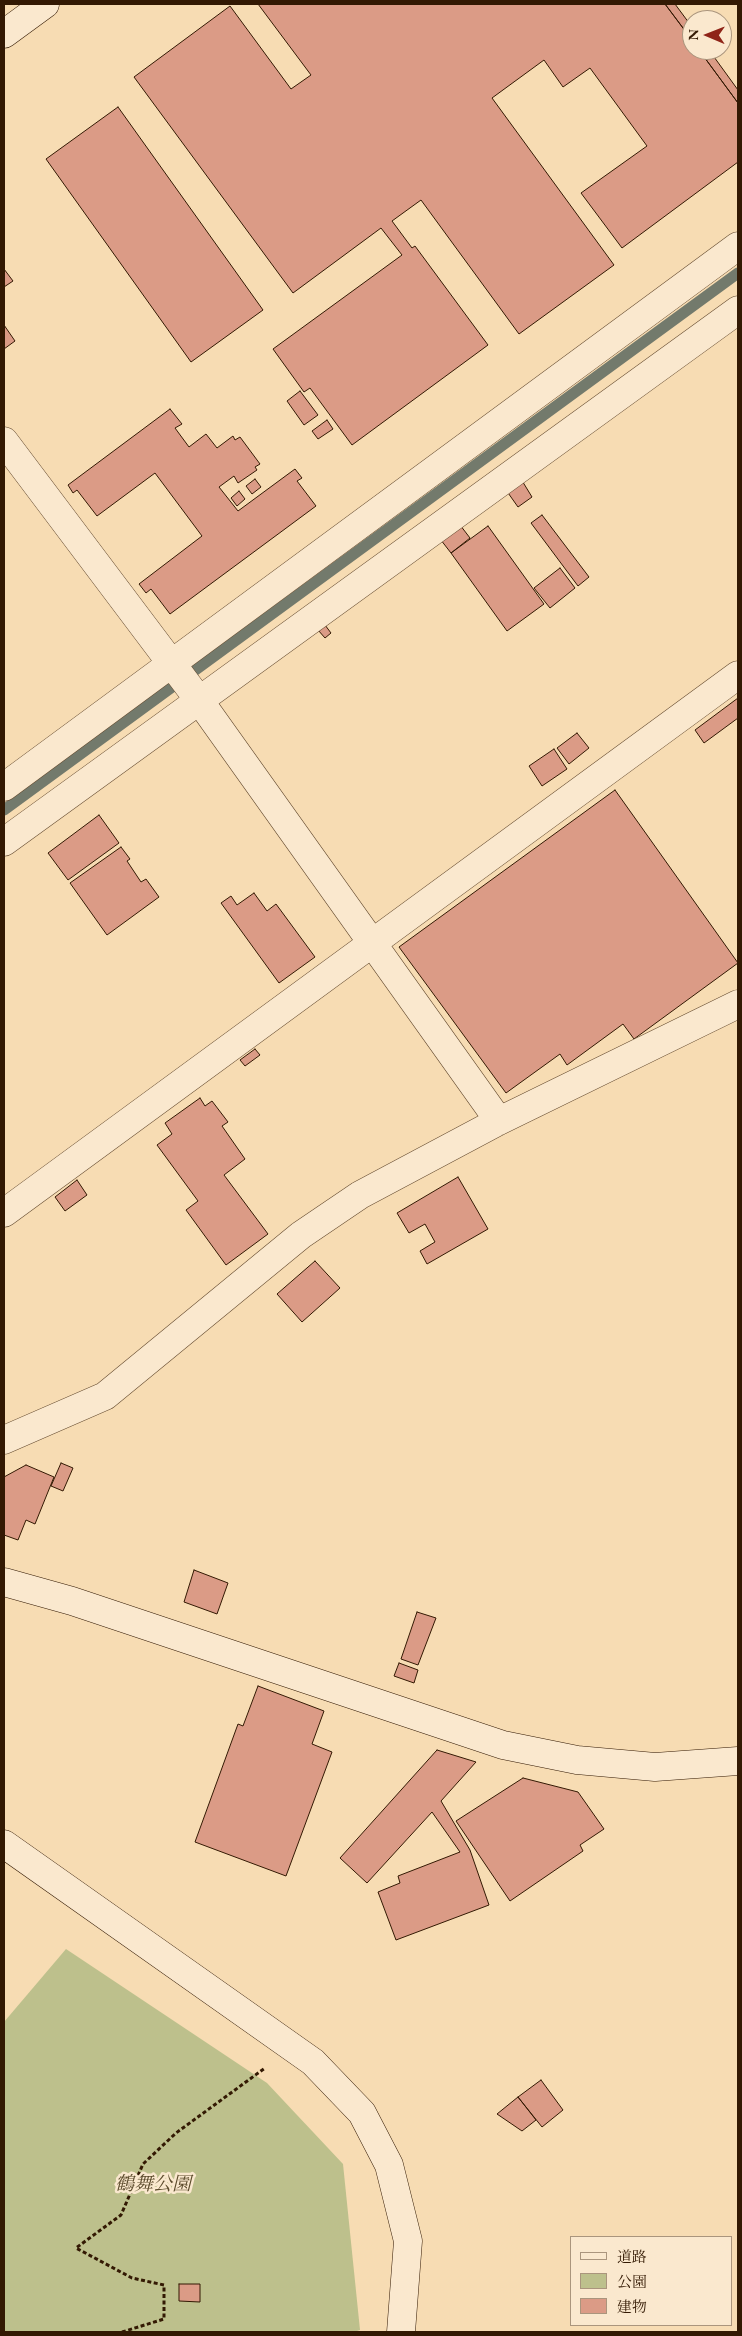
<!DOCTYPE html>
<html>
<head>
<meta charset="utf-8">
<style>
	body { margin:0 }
	#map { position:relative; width:742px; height:2336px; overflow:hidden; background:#f7dcb3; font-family:"EB Garamond","Noto Serif JP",serif }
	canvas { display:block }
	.frame { position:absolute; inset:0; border:5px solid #331903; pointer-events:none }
	.legend { position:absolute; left:570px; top:2236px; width:162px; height:90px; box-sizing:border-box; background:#fae8ce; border:1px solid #aa957d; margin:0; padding:6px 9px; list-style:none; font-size:15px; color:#331903 }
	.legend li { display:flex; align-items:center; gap:10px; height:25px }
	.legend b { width:25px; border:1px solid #aa957d }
	.north { position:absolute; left:682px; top:10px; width:50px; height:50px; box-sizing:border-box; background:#fae8ce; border:1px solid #aa957d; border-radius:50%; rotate:271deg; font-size:14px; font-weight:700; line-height:20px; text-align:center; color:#331903 }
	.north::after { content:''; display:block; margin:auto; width:18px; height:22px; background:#8f2418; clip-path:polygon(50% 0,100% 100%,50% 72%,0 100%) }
</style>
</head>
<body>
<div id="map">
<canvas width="742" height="2336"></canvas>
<div class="frame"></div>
<ul class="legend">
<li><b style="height:6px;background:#fae8ce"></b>道路</li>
<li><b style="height:14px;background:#bdc08c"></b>公園</li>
<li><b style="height:14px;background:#db9b86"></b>建物</li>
</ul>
<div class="north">N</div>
</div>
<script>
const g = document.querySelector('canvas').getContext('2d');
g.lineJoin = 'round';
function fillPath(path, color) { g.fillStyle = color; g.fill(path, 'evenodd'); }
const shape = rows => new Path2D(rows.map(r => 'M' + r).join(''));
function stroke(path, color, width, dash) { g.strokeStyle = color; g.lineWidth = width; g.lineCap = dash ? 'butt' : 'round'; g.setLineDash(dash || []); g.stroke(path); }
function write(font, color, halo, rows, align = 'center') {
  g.font = font + ' "EB Garamond","Noto Serif JP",serif'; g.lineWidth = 5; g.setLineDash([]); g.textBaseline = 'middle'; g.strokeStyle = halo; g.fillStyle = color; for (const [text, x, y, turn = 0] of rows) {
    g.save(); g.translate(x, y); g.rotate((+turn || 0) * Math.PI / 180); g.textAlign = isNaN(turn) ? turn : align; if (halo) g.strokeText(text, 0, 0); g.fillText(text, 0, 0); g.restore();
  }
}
fillPath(shape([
	[66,1949,267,2083,343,2164,360,2330,354,2332,4,2332,4,2022]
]), '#bdc08c');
stroke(shape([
	[4,810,738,273]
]), '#737a6c', 11);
const building = shape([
	[258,4,665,4,692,40,692,50,699,50,738,103,738,162,622,248,581,193,647,146,590,68,563,87,544,60,492,98,614,265,519,334,421,200,392,221,412,248,415,246,488,345,352,445,310,388,304,392,273,349,402,255,381,228,293,293,134,77,230,6,291,89,311,75,258,4],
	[665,4,675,4,692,27,692,40,665,4],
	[699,50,709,50,738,90,738,103,699,50],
	[118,107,263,310,191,362,46,159,118,107],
	[4,269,13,281,4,287,4,269],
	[4,325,15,341,4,349,4,325],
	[300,391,318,415,304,425,287,401,300,391],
	[170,409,182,424,175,428,189,447,206,434,217,448,233,436,235,440,240,437,260,464,255,467,257,470,238,483,234,476,219,487,238,511,295,469,302,478,297,481,316,506,170,614,151,589,146,593,139,584,202,536,155,473,97,516,77,490,73,493,68,485,170,409],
	[327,420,333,429,318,439,312,431,327,420],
	[255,479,261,487,252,494,246,486,255,479],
	[521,479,532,497,518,507,506,490,521,479],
	[239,491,245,499,237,506,231,498,239,491],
	[542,515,589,577,578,586,531,523,542,515],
	[457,521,470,538,451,553,437,535,457,521],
	[488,526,544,604,507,631,451,553,488,526],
	[560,568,575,588,550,608,534,588,560,568],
	[325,625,331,633,325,638,318,630,325,625],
	[738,698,738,718,704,743,695,730,738,698],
	[577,733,589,748,569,764,557,748,577,733],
	[554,749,567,769,542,786,529,766,554,749],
	[615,790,738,963,634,1039,623,1024,567,1065,560,1054,506,1093,399,947,615,790],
	[99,815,119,843,68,880,48,853,99,815],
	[121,847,130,859,127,861,141,882,146,879,159,897,107,935,70,883,121,847],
	[254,893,267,911,276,904,315,957,279,983,221,903,231,896,237,905,254,893],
	[255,1049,260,1055,245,1066,240,1060,255,1049],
	[200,1098,205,1106,212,1101,228,1122,222,1126,245,1159,224,1175,268,1234,226,1265,186,1210,198,1201,157,1145,172,1134,165,1123,200,1098],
	[458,1177,488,1229,427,1264,420,1251,435,1242,425,1224,409,1233,397,1213,458,1177],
	[77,1180,87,1195,65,1211,55,1197,77,1180],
	[315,1261,340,1288,302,1322,277,1294,315,1261],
	[61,1463,73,1468,63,1491,51,1486,61,1463],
	[26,1465,54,1477,35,1524,26,1520,18,1540,4,1535,4,1477,26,1465],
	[194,1570,228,1583,217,1614,184,1602,194,1570],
	[417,1612,436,1618,418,1665,401,1659,417,1612],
	[399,1663,418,1670,414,1683,394,1676,399,1663],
	[258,1686,324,1711,312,1744,332,1752,286,1876,195,1842,238,1724,243,1726,258,1686],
	[437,1750,476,1762,441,1801,470,1850,489,1905,396,1940,378,1892,400,1883,398,1876,460,1852,432,1812,367,1883,340,1858,437,1750],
	[523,1778,578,1792,604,1829,580,1845,583,1851,510,1901,456,1821,523,1778],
	[541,2080,563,2110,542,2127,518,2097,541,2080],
	[518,2097,536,2120,522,2131,497,2114,518,2097],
	[179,2284,200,2284,200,2302,179,2301,179,2284]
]);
fillPath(building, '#db9b86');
stroke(building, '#331903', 1);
const street = shape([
	[4,441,199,700,499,1121],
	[4,787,738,246],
	[4,842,738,310],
	[4,1213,738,675],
	[4,1440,105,1396,301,1235,360,1195,499,1121,738,1004]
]);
const secondary = shape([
	[4,34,45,4],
	[4,1582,72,1601,503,1745,577,1760,655,1767,738,1761],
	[4,1844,313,2062,362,2113,389,2165,408,2241,401,2332]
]);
stroke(street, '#644a2f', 29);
stroke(secondary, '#331903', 29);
stroke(shape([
	[122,2332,164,2319,164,2285,132,2278,76,2248,121,2215,143,2164,176,2133,265,2068]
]), '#331903', 3, [4, 2.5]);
stroke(street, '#fae8ce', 28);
stroke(secondary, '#fae8ce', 28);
write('italic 19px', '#5c4b2c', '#fae8ce', [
	["鶴舞公園",153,2185]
]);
</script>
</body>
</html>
